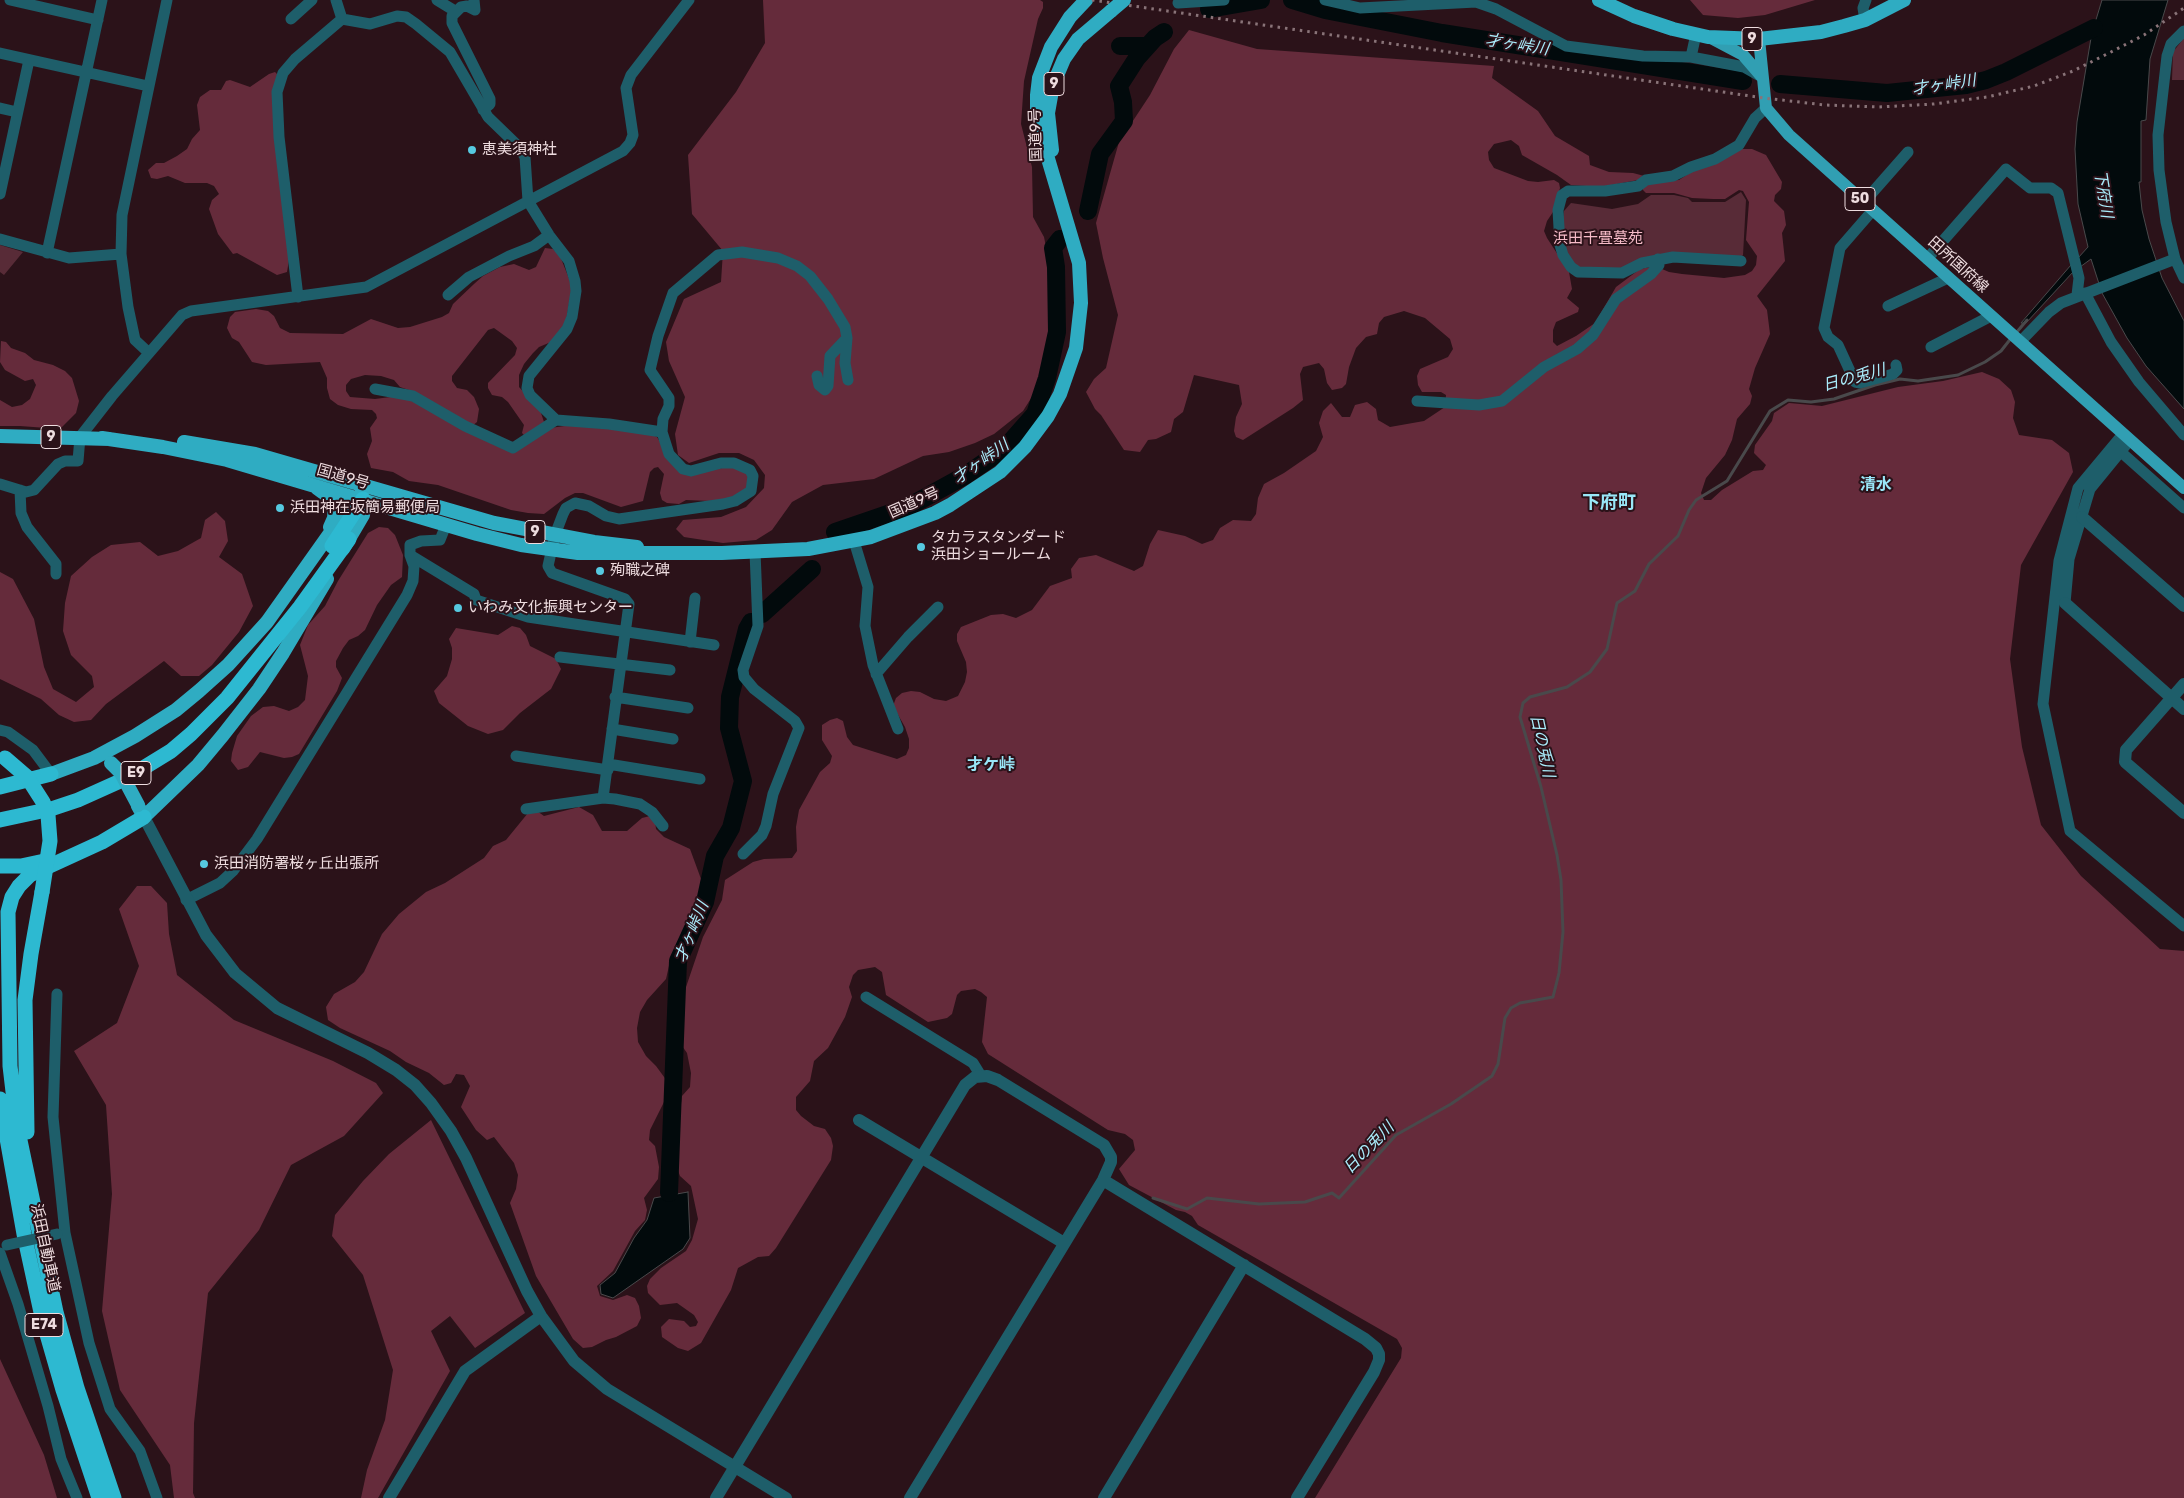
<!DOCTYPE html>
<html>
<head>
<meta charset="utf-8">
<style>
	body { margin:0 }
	canvas { display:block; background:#2b1219 }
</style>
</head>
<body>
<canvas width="2184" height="1498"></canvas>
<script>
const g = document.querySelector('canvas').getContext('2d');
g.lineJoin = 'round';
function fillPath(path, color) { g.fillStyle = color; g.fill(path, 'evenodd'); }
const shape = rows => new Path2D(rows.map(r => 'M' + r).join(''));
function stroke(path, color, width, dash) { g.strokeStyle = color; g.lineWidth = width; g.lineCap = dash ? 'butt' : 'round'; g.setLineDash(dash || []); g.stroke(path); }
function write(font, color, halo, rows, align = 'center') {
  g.font = font + ' Rubik,"Noto Sans JP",sans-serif'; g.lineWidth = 4; g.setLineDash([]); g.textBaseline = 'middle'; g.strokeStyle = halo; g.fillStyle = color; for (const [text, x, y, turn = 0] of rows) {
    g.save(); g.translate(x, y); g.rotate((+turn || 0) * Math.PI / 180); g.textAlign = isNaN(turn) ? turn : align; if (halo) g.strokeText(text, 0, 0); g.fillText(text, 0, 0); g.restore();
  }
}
fillPath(shape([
	[2184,38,2184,80,2172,80,2173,52],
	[1741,192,1746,200,1743,255,1741,257,1675,256,1625,271,1582,271,1567,256,1562,226,1564,211,1571,203,1612,209,1638,204,1651,195,1674,195,1688,198,1692,202,1725,202],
	[0,245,23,252,4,275,0,272]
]), '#582b37');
fillPath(shape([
	[763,0,1040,0,1043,2,1043,8,1038,19,1024,81,1021,124,1032,167,1033,217,1044,237,1050,267,1052,326,1035,392,1023,411,994,434,975,443,949,452,923,456,874,479,823,485,792,502,772,530,756,540,723,543,684,537,676,529,683,520,721,517,746,507,764,488,765,475,754,460,739,453,719,453,689,463,678,455,675,434,685,397,669,361,666,342,684,299,721,282,723,251,692,214,688,155,736,92,765,43],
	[1690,0,1815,0,1765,15,1738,18,1703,15],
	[1189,30,1257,49,1494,66,1492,78,1538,111,1555,136,1589,156,1590,165,1609,172,1633,173,1663,181,1679,180,1694,170,1740,149,1752,149,1766,155,1782,182,1781,189,1775,195,1774,201,1784,211,1786,225,1782,233,1785,261,1757,296,1767,310,1770,334,1755,368,1749,389,1752,396,1750,404,1737,419,1732,440,1725,455,1706,478,1701,493,1704,500,1711,500,1722,490,1753,471,1763,470,1766,465,1754,453,1755,445,1772,421,1774,413,1789,403,1822,406,1898,387,1943,381,1982,372,1999,379,2011,390,2015,402,2013,418,2019,435,2052,440,2069,453,2073,472,2021,565,2010,659,2022,747,2041,825,2081,876,2160,949,2184,951,2184,1498,1315,1498,1401,1358,1402,1348,1397,1339,1198,1225,1192,1216,1185,1212,1176,1210,1129,1185,1119,1169,1135,1150,1133,1140,1125,1134,1108,1130,988,1054,982,1042,987,997,981,992,975,989,961,991,957,995,952,1014,947,1018,928,1022,886,995,882,972,875,967,858,970,853,975,849,987,852,997,845,1017,828,1048,814,1061,810,1081,796,1097,796,1110,801,1116,814,1126,825,1129,831,1138,833,1146,831,1160,776,1248,769,1256,758,1257,738,1268,731,1290,701,1343,688,1351,678,1348,662,1337,661,1327,669,1319,684,1321,690,1327,696,1326,698,1322,694,1315,677,1303,660,1305,648,1293,647,1286,650,1279,661,1268,686,1251,692,1240,698,1219,691,1186,680,1176,674,1160,682,1096,690,1087,691,1073,687,1053,680,1043,680,1020,684,993,703,937,722,900,725,880,753,862,764,859,792,858,797,851,796,827,799,810,820,772,830,763,832,756,822,740,822,725,830,720,837,718,843,721,847,737,853,745,897,759,906,755,909,748,909,739,905,727,893,706,896,698,902,693,911,691,920,692,934,699,946,701,958,696,965,682,967,672,966,662,957,641,957,634,961,627,991,615,1003,614,1016,618,1032,610,1050,586,1072,578,1071,569,1079,558,1096,555,1134,571,1143,566,1150,544,1158,530,1185,536,1202,544,1213,540,1220,528,1233,520,1251,521,1256,514,1258,498,1264,484,1284,473,1316,451,1323,437,1319,423,1323,411,1331,403,1342,417,1350,417,1355,405,1367,402,1376,409,1378,420,1390,427,1424,421,1445,407,1446,395,1441,392,1422,392,1418,385,1417,376,1420,369,1448,357,1453,349,1450,339,1425,318,1404,311,1384,317,1379,323,1377,334,1366,337,1356,348,1349,367,1346,384,1342,388,1332,390,1327,383,1324,369,1319,363,1303,367,1300,374,1303,400,1293,408,1243,440,1236,437,1234,431,1236,417,1242,404,1239,385,1194,375,1183,412,1174,419,1171,432,1156,439,1148,440,1140,452,1124,450,1101,415,1095,409,1086,392,1094,379,1106,368,1118,315,1103,258,1096,223,1119,142,1150,95,1174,49],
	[1511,140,1519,146,1522,155,1557,175,1571,185,1601,187,1638,180,1643,185,1643,190,1646,193,1674,193,1692,198,1713,199,1725,199,1739,190,1743,191,1749,202,1746,240,1757,256,1756,265,1752,271,1745,275,1724,278,1682,274,1669,272,1655,266,1640,269,1616,287,1595,323,1576,336,1557,346,1553,342,1553,330,1556,322,1578,312,1579,308,1567,298,1572,289,1569,272,1547,238,1544,231,1547,221,1553,212,1560,188,1559,183,1554,180,1538,182,1528,181,1494,168,1489,160,1488,152,1494,144],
	[275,72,278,75,289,260,287,272,277,275,237,253,233,254,218,234,209,209,212,200,219,194,214,186,207,183,185,183,168,176,157,179,151,178,148,170,156,163,164,163,177,156,187,149,192,139,200,130,197,105,200,97,210,90,221,90,226,81,230,80,250,87,269,74],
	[545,248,553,249,560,256,572,286,565,327,551,342,539,347,533,353,524,364,519,375,519,387,540,410,544,422,525,436,522,433,524,425,508,402,502,397,492,395,488,388,488,383,515,355,517,348,512,341,494,328,488,330,452,376,452,381,457,388,467,390,474,397,479,409,477,422,472,426,415,392,400,387,394,380,381,376,365,375,351,379,346,385,346,391,350,397,375,399,398,396,412,401,511,451,550,428,572,425,646,432,657,437,678,471,737,467,746,472,750,481,747,491,733,498,710,501,686,500,679,504,667,503,662,500,660,493,664,474,658,467,654,468,650,472,643,501,621,507,583,493,575,493,565,498,544,514,528,513,511,510,438,485,409,481,393,472,371,468,367,454,372,441,370,428,377,418,376,414,372,410,351,409,338,405,330,399,327,388,327,378,320,362,266,365,252,362,239,342,232,338,227,328,230,317,235,312,256,309,268,311,274,316,280,328,290,333,343,334,371,319,398,328,410,327,442,317,449,313,453,304,474,284,483,276,500,267,514,264,529,270,536,267],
	[1,341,6,342,11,348,25,353,34,360,53,365,65,371,72,378,79,401,76,413,60,429,20,426,0,426,0,400,12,407,22,405,30,399,36,385,33,379,25,381,5,370,0,362],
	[216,512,225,521,228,541,219,557,242,574,253,606,239,632,212,665,199,676,181,676,164,661,106,704,91,720,74,722,59,715,41,699,0,679,0,572,13,579,34,619,44,667,53,689,76,702,94,687,92,676,71,655,63,631,65,603,71,576,92,557,111,545,140,542,158,556,178,551,201,538,205,520],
	[379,527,388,528,395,535,403,555,402,577,391,585,377,605,365,630,358,636,349,640,343,648,336,661,336,667,342,678,337,691,299,754,292,757,284,758,260,752,248,767,238,770,231,761,232,753,237,736,251,716,263,707,274,706,289,711,298,707,305,700,308,676,300,645,308,625,325,606,338,581,368,533],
	[512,626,520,628,526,635,530,646,556,659,561,669,551,689,520,713,503,730,488,734,468,726,439,703,434,691,447,676,452,659,452,648,449,639,456,628,498,635],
	[579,807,593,815,602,831,627,831,642,818,650,816,655,821,656,829,664,837,690,849,701,879,698,911,671,957,666,979,647,1000,640,1012,637,1028,638,1042,646,1056,656,1066,667,1081,669,1092,650,1130,649,1140,655,1146,659,1167,658,1179,644,1198,647,1210,645,1220,635,1231,613,1271,597,1286,600,1296,613,1300,627,1295,635,1298,639,1306,641,1318,637,1326,616,1337,606,1340,592,1347,583,1348,573,1339,536,1276,510,1203,516,1189,518,1175,514,1163,494,1137,487,1140,476,1130,461,1107,470,1086,464,1075,456,1074,451,1083,444,1085,429,1073,406,1062,390,1051,340,1028,328,1020,326,1007,334,994,355,982,364,972,382,934,399,914,426,892,445,883,484,858,493,846,506,840,528,813,537,811,544,816],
	[137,886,151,886,167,903,169,934,177,975,234,1020,333,1061,376,1083,383,1093,344,1136,291,1165,259,1230,208,1293,194,1423,193,1493,195,1498,174,1498,170,1465,120,1390,102,1311,112,1194,106,1105,74,1051,117,1023,139,966,119,909],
	[431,1120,525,1313,475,1348,450,1316,431,1331,450,1371,378,1498,361,1498,367,1470,385,1420,393,1370,363,1275,332,1236,335,1215,363,1181,389,1154],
	[0,1359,44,1455,57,1498,0,1498]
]), '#652b3b');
const water = shape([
	[2102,0,2168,0,2150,59,2146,120,2141,121,2141,182,2139,182,2142,210,2149,239,2162,278,2184,321,2184,409,2146,366,2127,338,2102,293,2091,259,2080,267,2078,258,2088,247,2078,204,2075,149,2077,122,2091,38,2076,45,2070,35,2095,23,2102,0],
	[2071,265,2073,272,2026,323,2021,323,2071,265],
	[688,1192,690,1238,683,1249,613,1298,601,1294,600,1285,615,1273,634,1238,647,1220,654,1198,688,1192]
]);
fillPath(water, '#020a0c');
stroke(water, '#49494b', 1);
stroke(shape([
	[2016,333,2027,320],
	[1153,1198,1187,1209,1207,1198,1259,1204,1305,1202,1332,1193,1339,1198,1396,1135,1451,1104,1492,1076,1498,1064,1505,1018,1511,1008,1520,1003,1553,997,1559,973,1563,932,1561,880,1557,855,1541,787,1520,717,1523,703,1530,697,1567,687,1590,672,1607,649,1617,603,1635,591,1649,564,1678,536,1689,510,1696,500,1727,481,1770,411,1788,400,1811,402,1834,399,1875,385,1900,379,1918,381,1958,375,1985,362,2001,351,2012,337]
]), '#49494b', 3);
stroke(shape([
	[1292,0,1325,10,1442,33,1743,81],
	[1209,9,1261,0],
	[1120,46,1148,46],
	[1780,84,1887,93,1966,85,1986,80,2006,72,2094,28],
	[1088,211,1100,154,1124,121,1123,102,1119,86,1137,58,1155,38,1164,32],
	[835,532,908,507,966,475,1005,448,1035,414,1047,378,1057,332,1056,267,1053,248,1060,239],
	[762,614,812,569],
	[669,1193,678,961,705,902,715,856,731,828,743,781,729,728,730,697,747,629,751,622]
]), '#020a0c', 18);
stroke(shape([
	[10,0,98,20],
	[336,0,342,19],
	[437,0,455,11],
	[474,0,475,10,467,6,461,7,452,16,452,23,490,99,490,104,483,110],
	[1325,0,1360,8,1476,2,1496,9,1566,46,1643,56,1691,57,1744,67,1758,75],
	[1178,3,1224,0],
	[291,19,312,0],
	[342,19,370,24,397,16,406,17,416,24,450,52,488,117,518,146,525,157,528,201,549,235,569,261,575,281,576,291,572,317,567,329,529,376,527,388,530,395,556,420,609,424,662,432,669,454,683,469,691,471,721,463,734,463,750,470,753,476,751,491,735,501,723,504,619,519,606,516,589,506,575,503,566,508,563,514,555,535,548,566,552,573,625,599,629,604,603,798],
	[1865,20,1863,8,1866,0],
	[2184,31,2171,44,2167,56,2158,135,2159,170,2166,222,2175,259,2184,278],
	[0,53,148,86],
	[1691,57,1696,34],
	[0,108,17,112],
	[0,194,29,60],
	[1864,202,1908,152],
	[1873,210,1840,248,1824,328,1828,337,1838,345,1855,382,1860,383,1893,374,1897,370,1896,365],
	[0,239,69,258,121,254],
	[47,253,102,0],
	[1927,259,2006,169,2030,188,2051,188,2058,193,2079,278,2077,295],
	[1741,261,1673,257,1642,263,1622,273,1578,272,1571,267,1563,255,1560,245,1558,210,1562,195,1568,191,1605,191,1638,186,1646,180,1673,176,1691,167,1715,159,1739,145,1755,118,1766,108],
	[2085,293,2111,342,2139,382,2184,435],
	[448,295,469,277,509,256,534,246,549,235],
	[298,297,279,137,277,92,283,73,295,59,342,19],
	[1888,306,1948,278],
	[2020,342,2049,312,2061,303,2175,259],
	[1931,347,1991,316],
	[149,353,135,340,128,307,121,254,122,215,167,0],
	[817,376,819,385,825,390,828,386,830,356,847,338],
	[375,389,413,396,465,426,513,448,556,420],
	[1417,401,1479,405,1502,401,1544,367,1577,349,1593,335,1616,299,1651,274,1659,265,1658,259],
	[662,432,663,419,669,406,669,398,650,370,658,336,673,293,718,255,742,252,778,258,797,266,810,276,828,299,845,327,847,338,845,363,848,380],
	[2123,434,2078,488,2059,561,2043,704,2070,831,2184,926],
	[2121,452,2184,508],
	[0,484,26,492,34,490,58,464,65,461,78,461,80,437,112,396,182,315,191,311,366,287,623,151,630,143,633,135,626,88,631,75,689,0],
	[20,490,21,513,27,527,56,564,56,574],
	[446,525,440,540,421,541,410,545,410,555,474,594,476,600,528,617,714,645],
	[854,541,868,587,865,626,873,665,898,729],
	[2065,603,2069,559,2090,489,2130,440],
	[690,642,695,598],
	[560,657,670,670],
	[876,674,908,637,938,607],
	[615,697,688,708],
	[612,729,673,739],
	[0,730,8,732,33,750,51,774],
	[516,756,608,770],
	[608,764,700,779],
	[526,809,603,798,615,799,640,804,652,812,663,826],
	[743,854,762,835,766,826,773,794,799,728,795,721,754,689,744,677,743,670,758,626,755,552],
	[186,900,220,883,233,871,257,839,407,595,413,581,414,566,410,555],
	[57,994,53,1117,65,1233,89,1343,110,1409,140,1451,157,1498],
	[866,997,973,1063,981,1076],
	[0,1253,18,1304,48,1406,61,1459,77,1498]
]), '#1e5e6a', 11);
stroke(shape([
	[2082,517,2184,606],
	[2065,603,2184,709],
	[2184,684,2126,750,2125,762,2184,813],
	[144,817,206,935,235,973,277,1008,368,1053,396,1070,415,1085,431,1103,451,1131,466,1158,527,1291,541,1316,574,1361,607,1389,786,1498],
	[859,1120,1064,1243],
	[1103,1180,1365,1339,1376,1348,1379,1354,1379,1360,1374,1372,1297,1498],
	[389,1498,465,1371,541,1316],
	[716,1498,965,1085,975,1077,987,1076,998,1080,1104,1145,1111,1157,1111,1162,1103,1180,910,1498],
	[1104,1498,1244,1265]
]), '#1e5e6a', 12);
stroke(shape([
	[1709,37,1743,55,1762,77],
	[1759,39,1766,108,1789,135,2184,488]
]), '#319fb3', 12);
stroke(shape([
	[1599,0,1634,16,1673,29,1708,37,1759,39,1821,32,1844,26,1865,20,1904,0],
	[1052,150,1048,113,1053,85,1064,59,1078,39,1111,11],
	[0,436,110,439],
	[102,438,163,447,227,460,477,534,521,545,578,553,722,553,808,549,871,537,935,513,950,505,1000,472,1025,447,1048,416,1060,394,1076,348,1081,303,1079,263,1041,135,1037,114,1037,95,1039,78,1051,47,1070,17,1086,0],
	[184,442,255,454,494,523,594,542,637,547],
	[317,488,328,496,335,507,334,518,330,527],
	[343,549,363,515,364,508,361,494],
	[51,774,94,758,135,736,176,710,199,691,228,665,267,622,350,505],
	[138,806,144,817,198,765,223,735,259,689,283,653,327,579]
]), '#2facc2', 14);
stroke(shape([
	[332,546,363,499],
	[0,787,51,774],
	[0,820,51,809,78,800,127,778,171,751,191,734,227,698,300,607,349,539],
	[0,866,21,866,49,860],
	[0,1099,24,1234,42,1317,63,1390,99,1498],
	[27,1132,25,1000,31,954,42,892],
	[114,1498,77,1388,56,1312,17,1126,10,1066,8,912,12,897,19,886,30,875,102,842,144,817]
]), '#2db9d1', 15);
stroke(shape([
	[1092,0,1764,98,1825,105,1879,107,1934,104,1987,97,2034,86,2073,71,2111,52,2144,35,2184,8]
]), '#897378', 3, [2.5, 5]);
stroke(shape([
	[7,1245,57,1234]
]), '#1e5e6a', 11);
stroke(shape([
	[1111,11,1124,0],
	[111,763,121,773,138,805]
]), '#2facc2', 14);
stroke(shape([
	[5,758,27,777,43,802,48,815,50,841,42,892]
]), '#2db9d1', 15);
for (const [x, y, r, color] of [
	[472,150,5,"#56c9e0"],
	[280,508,5,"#56c9e0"],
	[921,547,5,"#56c9e0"],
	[600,571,5,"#56c9e0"],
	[458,608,5,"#56c9e0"],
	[204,864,5,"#56c9e0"]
]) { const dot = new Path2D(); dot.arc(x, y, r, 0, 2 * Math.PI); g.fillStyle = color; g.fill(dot); stroke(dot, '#2b1219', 2); }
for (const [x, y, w] of [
	[1752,39,20],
	[1054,84,20],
	[1860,199,30],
	[51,437,20],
	[535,532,20],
	[136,773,30],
	[44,1325,38]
]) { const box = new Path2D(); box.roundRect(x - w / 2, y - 11.5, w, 23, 4); g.fillStyle = '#2b1219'; g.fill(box); stroke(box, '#eedcdf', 1); }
write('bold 14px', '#eedcdf', null, [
	["9",1752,39],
	["9",1054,84],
	["50",1860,199],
	["9",51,437],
	["9",535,532],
	["E9",136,773],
	["E74",44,1325]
]);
write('15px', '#eedcdf', '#2b1219', [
	["国道9号",1036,135,-92],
	["田所国府線",1958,265,42],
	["国道9号",343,477,16],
	["国道9号",914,503,-24],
	["浜田自動車道",45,1248,78]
]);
write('15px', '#eedcdf', '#2b1219', [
	["恵美須神社",482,150],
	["浜田神在坂簡易郵便局",290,508],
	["タカラスタンダード",931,538],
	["浜田ショールーム",931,555],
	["殉職之碑",610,571],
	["いわみ文化振興センター",468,608],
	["浜田消防署桜ヶ丘出張所",214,864]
], 'left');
write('15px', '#f6bbc8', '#2b1219', [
	["浜田千畳墓苑",1598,239]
]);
write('italic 16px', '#aaedfc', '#2b1219', [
	["才ヶ峠川",1517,45,9],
	["才ヶ峠川",1944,85,-8],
	["下府川",2103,194,81],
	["日の兎川",1854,378,-15],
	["才ヶ峠川",981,462,-35],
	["日の兎川",1542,746,78],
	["才ヶ峠川",692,932,-68],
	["日の兎川",1369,1148,-46]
]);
write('bold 16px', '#99e7f8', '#2b1219', [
	["清水",1876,485],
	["才ケ峠",991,765]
]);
write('bold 18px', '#99e7f8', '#2b1219', [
	["下府町",1609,503]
]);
</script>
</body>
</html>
